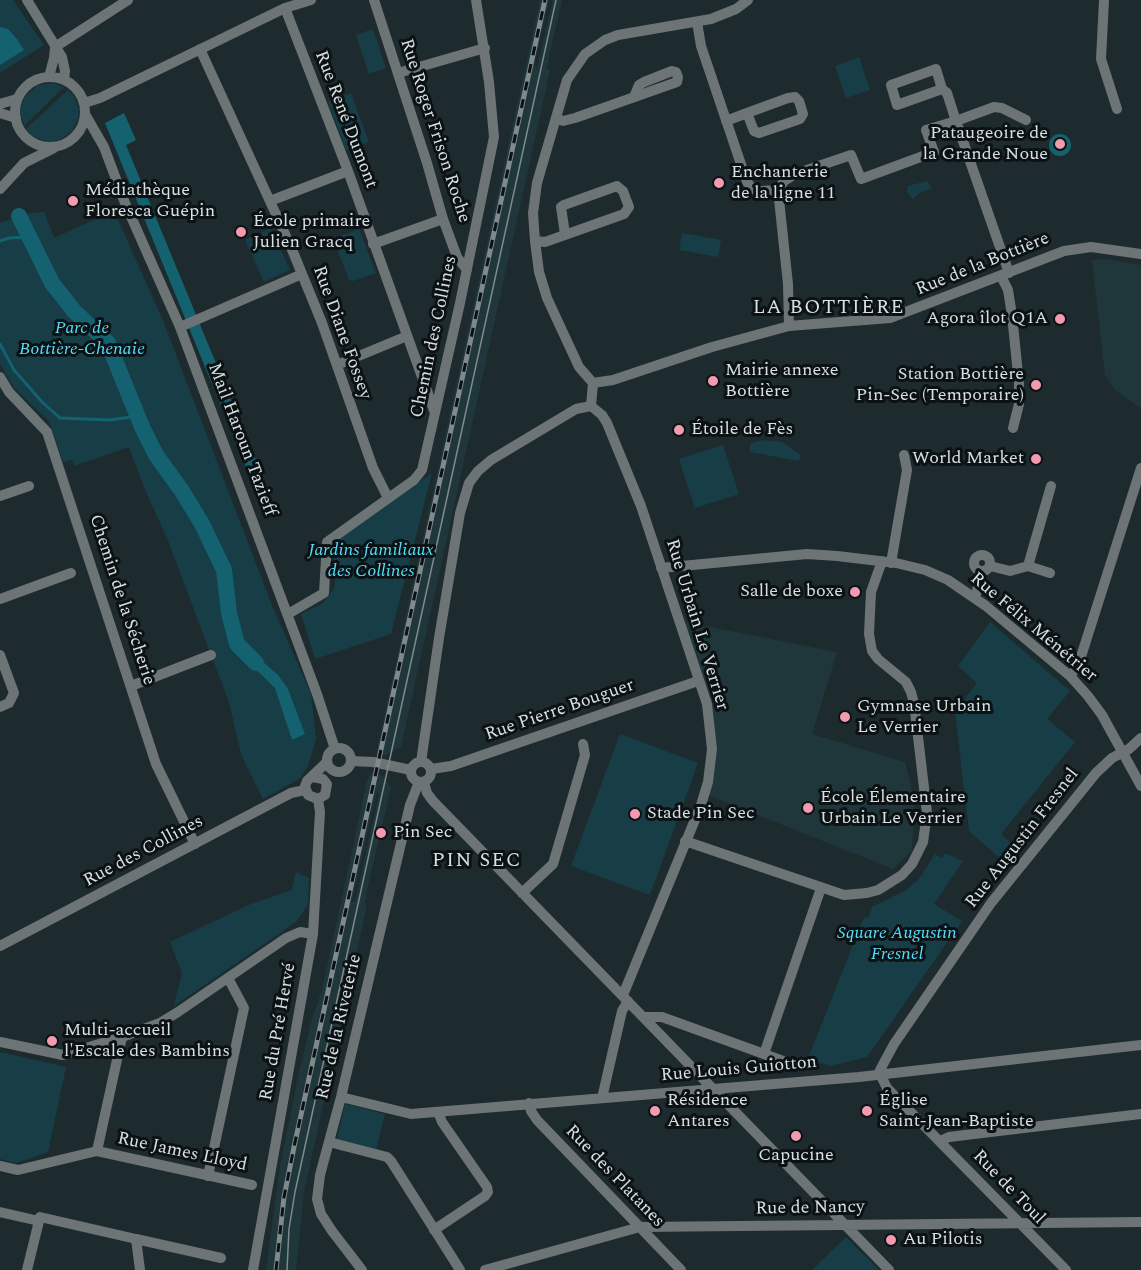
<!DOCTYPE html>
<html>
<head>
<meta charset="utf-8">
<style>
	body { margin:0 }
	canvas { display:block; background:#1d2b2e }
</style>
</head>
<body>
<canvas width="1141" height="1270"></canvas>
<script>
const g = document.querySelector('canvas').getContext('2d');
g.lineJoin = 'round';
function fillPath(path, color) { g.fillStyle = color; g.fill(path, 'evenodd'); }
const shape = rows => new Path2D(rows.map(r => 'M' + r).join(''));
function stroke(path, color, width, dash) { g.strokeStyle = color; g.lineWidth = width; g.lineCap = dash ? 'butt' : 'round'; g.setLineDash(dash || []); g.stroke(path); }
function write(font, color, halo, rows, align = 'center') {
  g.font = font + ' Spectral,serif'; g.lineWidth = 6; g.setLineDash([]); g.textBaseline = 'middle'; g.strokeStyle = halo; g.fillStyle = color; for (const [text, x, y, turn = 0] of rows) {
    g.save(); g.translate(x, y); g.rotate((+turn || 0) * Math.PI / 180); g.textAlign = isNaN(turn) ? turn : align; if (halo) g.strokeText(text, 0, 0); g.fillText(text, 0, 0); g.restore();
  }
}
fillPath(shape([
	[540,0,549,0,534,66,537,67,553,0,562,0,549,57,547,69,550,70,401,747,385,755,376,754],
	[1106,259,1141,265,1141,409,1114,389,1105,375,1092,260],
	[679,621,837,652,812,734,905,762,915,802,912,851,893,869,705,794,711,733],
	[371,773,382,775,391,787,367,891,365,904,367,905,304,1192,296,1270,266,1270,280,1166,298,1077,310,1026,322,990,367,781],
	[376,793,379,794,377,804,355,902,352,901]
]), '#1f363b');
fillPath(shape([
	[0,0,13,0,44,45,0,73],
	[373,29,386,68,369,74,356,35],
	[859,57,870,90,846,98,835,66],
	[54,83,64,87,24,126,20,111,25,96,38,85],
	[68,90,74,96,79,110,78,119,72,131,61,139,52,142,42,140,32,136,26,129],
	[351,93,369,142,346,150,328,102],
	[927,181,932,188,919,193,913,199,907,192,908,186],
	[114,211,164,323,273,608,311,694,316,739,308,766,299,779,263,799,241,754,229,702,167,538,146,492,129,447,74,466,72,460,63,462,49,421,14,388,0,364,0,223,25,214,44,212,54,238],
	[271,228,290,270,264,282,245,240],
	[359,229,376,273,353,281,349,280,334,241,337,237],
	[682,233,721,240,718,257,679,250],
	[762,440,782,442,801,455,799,461,750,452,750,444],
	[723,445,739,494,695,508,679,459],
	[432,473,391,634,315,659,301,614,323,603,335,587,333,543],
	[990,622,1070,691,1047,719,1075,742,1001,834,1016,848,1004,862,969,831,955,712,977,683,958,666],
	[620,734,698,763,650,895,571,866],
	[945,853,963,861,934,904,962,921,867,1057,831,1066,808,1059,864,917,868,918,872,907,905,891,919,879,935,854,942,858],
	[296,872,309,878,308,904,296,922,174,1006,182,973,170,942,251,904,292,890],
	[0,1052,66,1067,48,1152,16,1163,0,1159],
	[345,1104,385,1114,376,1150,337,1140],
	[846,1237,879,1270,812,1270,822,1260]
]), '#173d46');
fillPath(shape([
	[0,27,8,29,17,39,24,50,0,65],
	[124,113,136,140,126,145,269,492,258,496,105,123],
	'1049 145a11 11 0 1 1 22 0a11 11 0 1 1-22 0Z',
	[244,645,278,675,288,689,305,734,292,740,275,688,235,649]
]), '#146170');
stroke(shape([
	[0,241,9,238,30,237],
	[0,344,14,370,43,403,60,418,110,420,138,416]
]), '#146170', 3);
stroke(shape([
	[19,216,52,283,74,311,108,343,142,427,156,455,182,491,202,524,224,570,229,613,237,644,256,663]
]), '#146170', 16);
stroke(shape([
	[27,0,62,57,65,71,64,80],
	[374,0,427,163,443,219,457,257,467,270],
	[1104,0,1101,59,1117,109],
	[285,8,348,171,435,413],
	[697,22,701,46,747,182,753,189,760,191,778,190,788,284,789,326],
	[55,47,128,0],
	[200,49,291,247,322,323,373,468,388,498],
	[398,73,485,48],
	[49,77,54,58,55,47],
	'15 112a35 35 0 1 1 70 0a35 35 0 1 1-70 0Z',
	[942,89,897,105,891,85,936,69,942,89,947,93,956,121,994,107,1002,108,1026,120],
	[84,103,100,98,285,8,311,0],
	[0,104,17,99],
	[0,113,16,118],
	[85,114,104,147,125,203,180,327,317,694,335,749],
	[556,118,563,121,575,118,677,82,678,77,676,72,672,71,644,82,639,85,634,97],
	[726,121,747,113,788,98,795,97,799,101,803,114,800,119,759,133,754,131,747,113],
	[0,189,24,163,54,148],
	[778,190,784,181,795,174,851,155,861,179,934,152,926,130,956,121,1009,273],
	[270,201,348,171],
	[535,241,545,242,624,214,629,207,623,191,617,186,564,205,561,207,565,234],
	[373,244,443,219],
	[1001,276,1008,290,1012,315,1019,384,1019,404,1013,428],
	[884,307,890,318],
	[180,327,302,274],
	[337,365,407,336],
	[0,377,9,392,47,432,156,764,195,844],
	[593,383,613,380,712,347,789,326,890,318,1064,251,1091,247,1141,254],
	[593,383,579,367,547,298,539,272,535,241,533,213,537,183,567,80,585,54,605,40,618,35,711,19,736,9,748,0],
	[591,406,602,415,607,423,641,506,707,704,712,749,708,782,701,805,623,995],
	[591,406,593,383],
	[0,496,29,486],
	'974 563a8 8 0 1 1 16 0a8 8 0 1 1-16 0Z',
	[891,563,907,470,904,455],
	[990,566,1010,571,1028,566,1051,486],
	[1028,566,1050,573],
	[661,568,807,554,837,556,896,563,925,570,948,580,986,606,1070,676,1088,696,1102,715,1141,786],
	[975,598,982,571],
	[0,599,71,573],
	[288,614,324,593,327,542,414,480,422,470,460,303,494,137,489,82,476,0],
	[0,655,14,693,9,703,0,707],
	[1070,676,1078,666,1141,468],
	[131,686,211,655],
	'327 760a12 12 0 1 1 24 0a12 12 0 1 1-24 0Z',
	[351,761,373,762,411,770],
	'411 772a10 10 0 1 1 20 0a10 10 0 1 1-20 0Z',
	[421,762,439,638,460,513,469,483,478,471,491,460,576,409,591,406],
	[431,769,451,766,698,681],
	[313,777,323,779,327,784,325,795,318,799,308,795,305,786,307,781,326,763],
	[424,782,427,793,433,801,889,1270],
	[685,841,844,895,867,893,878,890,902,875,912,864,923,842,927,813,914,703,911,692,906,682,878,659,872,651,869,634,871,592,882,561],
	[522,893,553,864,585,755,583,744],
	[0,946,291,793,305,790],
	[644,1017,662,1017,786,1062],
	[0,1042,63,1055,122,1037,160,1023,178,1012,286,938,300,932,313,934],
	[764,1054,821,888],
	[880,1074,880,1070,894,1044,991,903,1096,773,1112,758,1129,749,1141,738],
	[880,1074,887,1088,1066,1270],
	[341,1097,411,1114,859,1077,1141,1045],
	[602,1098,622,1011,628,1001],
	[529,1103,531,1111,537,1120,681,1270],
	[940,1141,949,1137,1141,1114],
	[329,1142,387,1157,391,1161,460,1270],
	[97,1151,122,1037],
	[0,1166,18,1170,97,1151,252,1185],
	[208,1176,244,1008,228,978],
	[0,1212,39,1221],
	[434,1230,485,1196,488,1192,487,1187,442,1122,438,1112],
	[136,1239,221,1258],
	[27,1270,40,1217,136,1239,140,1270],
	[253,1270,313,934,320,812,318,799],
	[362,1270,332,1231,321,1214,317,1199,320,1175,341,1097,410,805,419,782],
	[485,1270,640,1227,1141,1222]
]), '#6d7476', 10);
stroke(shape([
	[287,1270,289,1229,295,1192,556,0]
]), '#7f8a8c', 1.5);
const rail = shape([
	[276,1270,284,1197,294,1147,545,0]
]);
stroke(rail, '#7f8a8c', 5);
stroke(rail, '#0c1214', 3, [9]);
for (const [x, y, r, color] of [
	[1060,144,6,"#f29aaf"],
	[719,183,6,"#f29aaf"],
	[73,201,6,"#f29aaf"],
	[241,232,6,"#f29aaf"],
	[1060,319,6,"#f29aaf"],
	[713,381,6,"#f29aaf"],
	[1036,385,6,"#f29aaf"],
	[679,430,6,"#f29aaf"],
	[1036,459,6,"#f29aaf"],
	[855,592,6,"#f29aaf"],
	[845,717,6,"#f29aaf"],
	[808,808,6,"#f29aaf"],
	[635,814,6,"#f29aaf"],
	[381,833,6,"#f29aaf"],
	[52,1041,6,"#f29aaf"],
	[655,1111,6,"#f29aaf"],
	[867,1111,6,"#f29aaf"],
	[796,1136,6,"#f29aaf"],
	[891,1240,6,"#f29aaf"]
]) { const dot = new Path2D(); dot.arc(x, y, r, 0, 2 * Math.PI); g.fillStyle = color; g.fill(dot); stroke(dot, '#0c1214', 2); }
write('18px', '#d7e0e2', '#0c1214', [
	["Rue René Dumont",345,120,69],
	["Rue Roger Frison Roche",434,131,72],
	["Rue de la Bottière",983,265,-22],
	["Rue Diane Fossey",341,333,70],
	["Chemin des Collines",435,337,-78],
	["Mail Haroun Tazieff",241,440,69],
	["Chemin de la Sécherie",121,600,72],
	["Rue Urbain Le Verrier",696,625,73],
	["Rue Félix Ménétrier",1033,628,40],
	["Rue Pierre Bouguer",560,711,-19],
	["Rue Augustin Fresnel",1023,839,-52],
	["Rue des Collines",144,852,-28],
	["Rue de la Riveterie",340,1027,-77],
	["Rue du Pré Hervé",279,1032,-80],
	["Rue Louis Guiotton",739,1070,-5],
	["Rue James Lloyd",182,1153,12],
	["Rue des Platanes",614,1177,46],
	["Rue de Toul",1008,1188,46],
	["Rue de Nancy",810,1209,-1]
]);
write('18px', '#d7e0e2', '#0c1214', [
	["Pataugeoire de",1048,134,"right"],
	["la Grande Noue",1048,155,"right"],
	["Enchanterie",731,173],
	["de la ligne 11",731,194],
	["Médiathèque",85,191],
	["Floresca Guépin",85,212],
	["École primaire",253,222],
	["Julien Gracq",253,243],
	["Agora îlot Q1A",1048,319,"right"],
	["Mairie annexe",725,371],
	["Bottière",725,392],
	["Station Bottière",1024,375,"right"],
	["Pin-Sec (Temporaire)",1024,396,"right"],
	["Étoile de Fès",691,430],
	["World Market",1024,459,"right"],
	["Salle de boxe",843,592,"right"],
	["Gymnase Urbain",857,707],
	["Le Verrier",857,728],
	["École Élementaire",820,798],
	["Urbain Le Verrier",820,819],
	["Stade Pin Sec",647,814],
	["Pin Sec",393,833],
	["Multi-accueil",64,1031],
	["l'Escale des Bambins",64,1052],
	["Résidence",667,1101],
	["Antares",667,1122],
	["Église",879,1101],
	["Saint-Jean-Baptiste",879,1122],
	["Capucine",796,1156,"center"],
	["Au Pilotis",903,1240]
], 'left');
write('italic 18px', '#55defa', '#0c1214', [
	["Parc de",82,329],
	["Bottière-Chenaie",82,350],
	["Jardins familiaux",371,551],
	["des Collines",371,572],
	["Square Augustin",897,934],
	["Fresnel",897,955]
]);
g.letterSpacing = '1.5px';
write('20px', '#d7e0e2', '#0c1214', [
	["LA BOTTIÈRE",829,309],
	["PIN SEC",477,862]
]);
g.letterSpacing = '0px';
</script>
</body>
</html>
